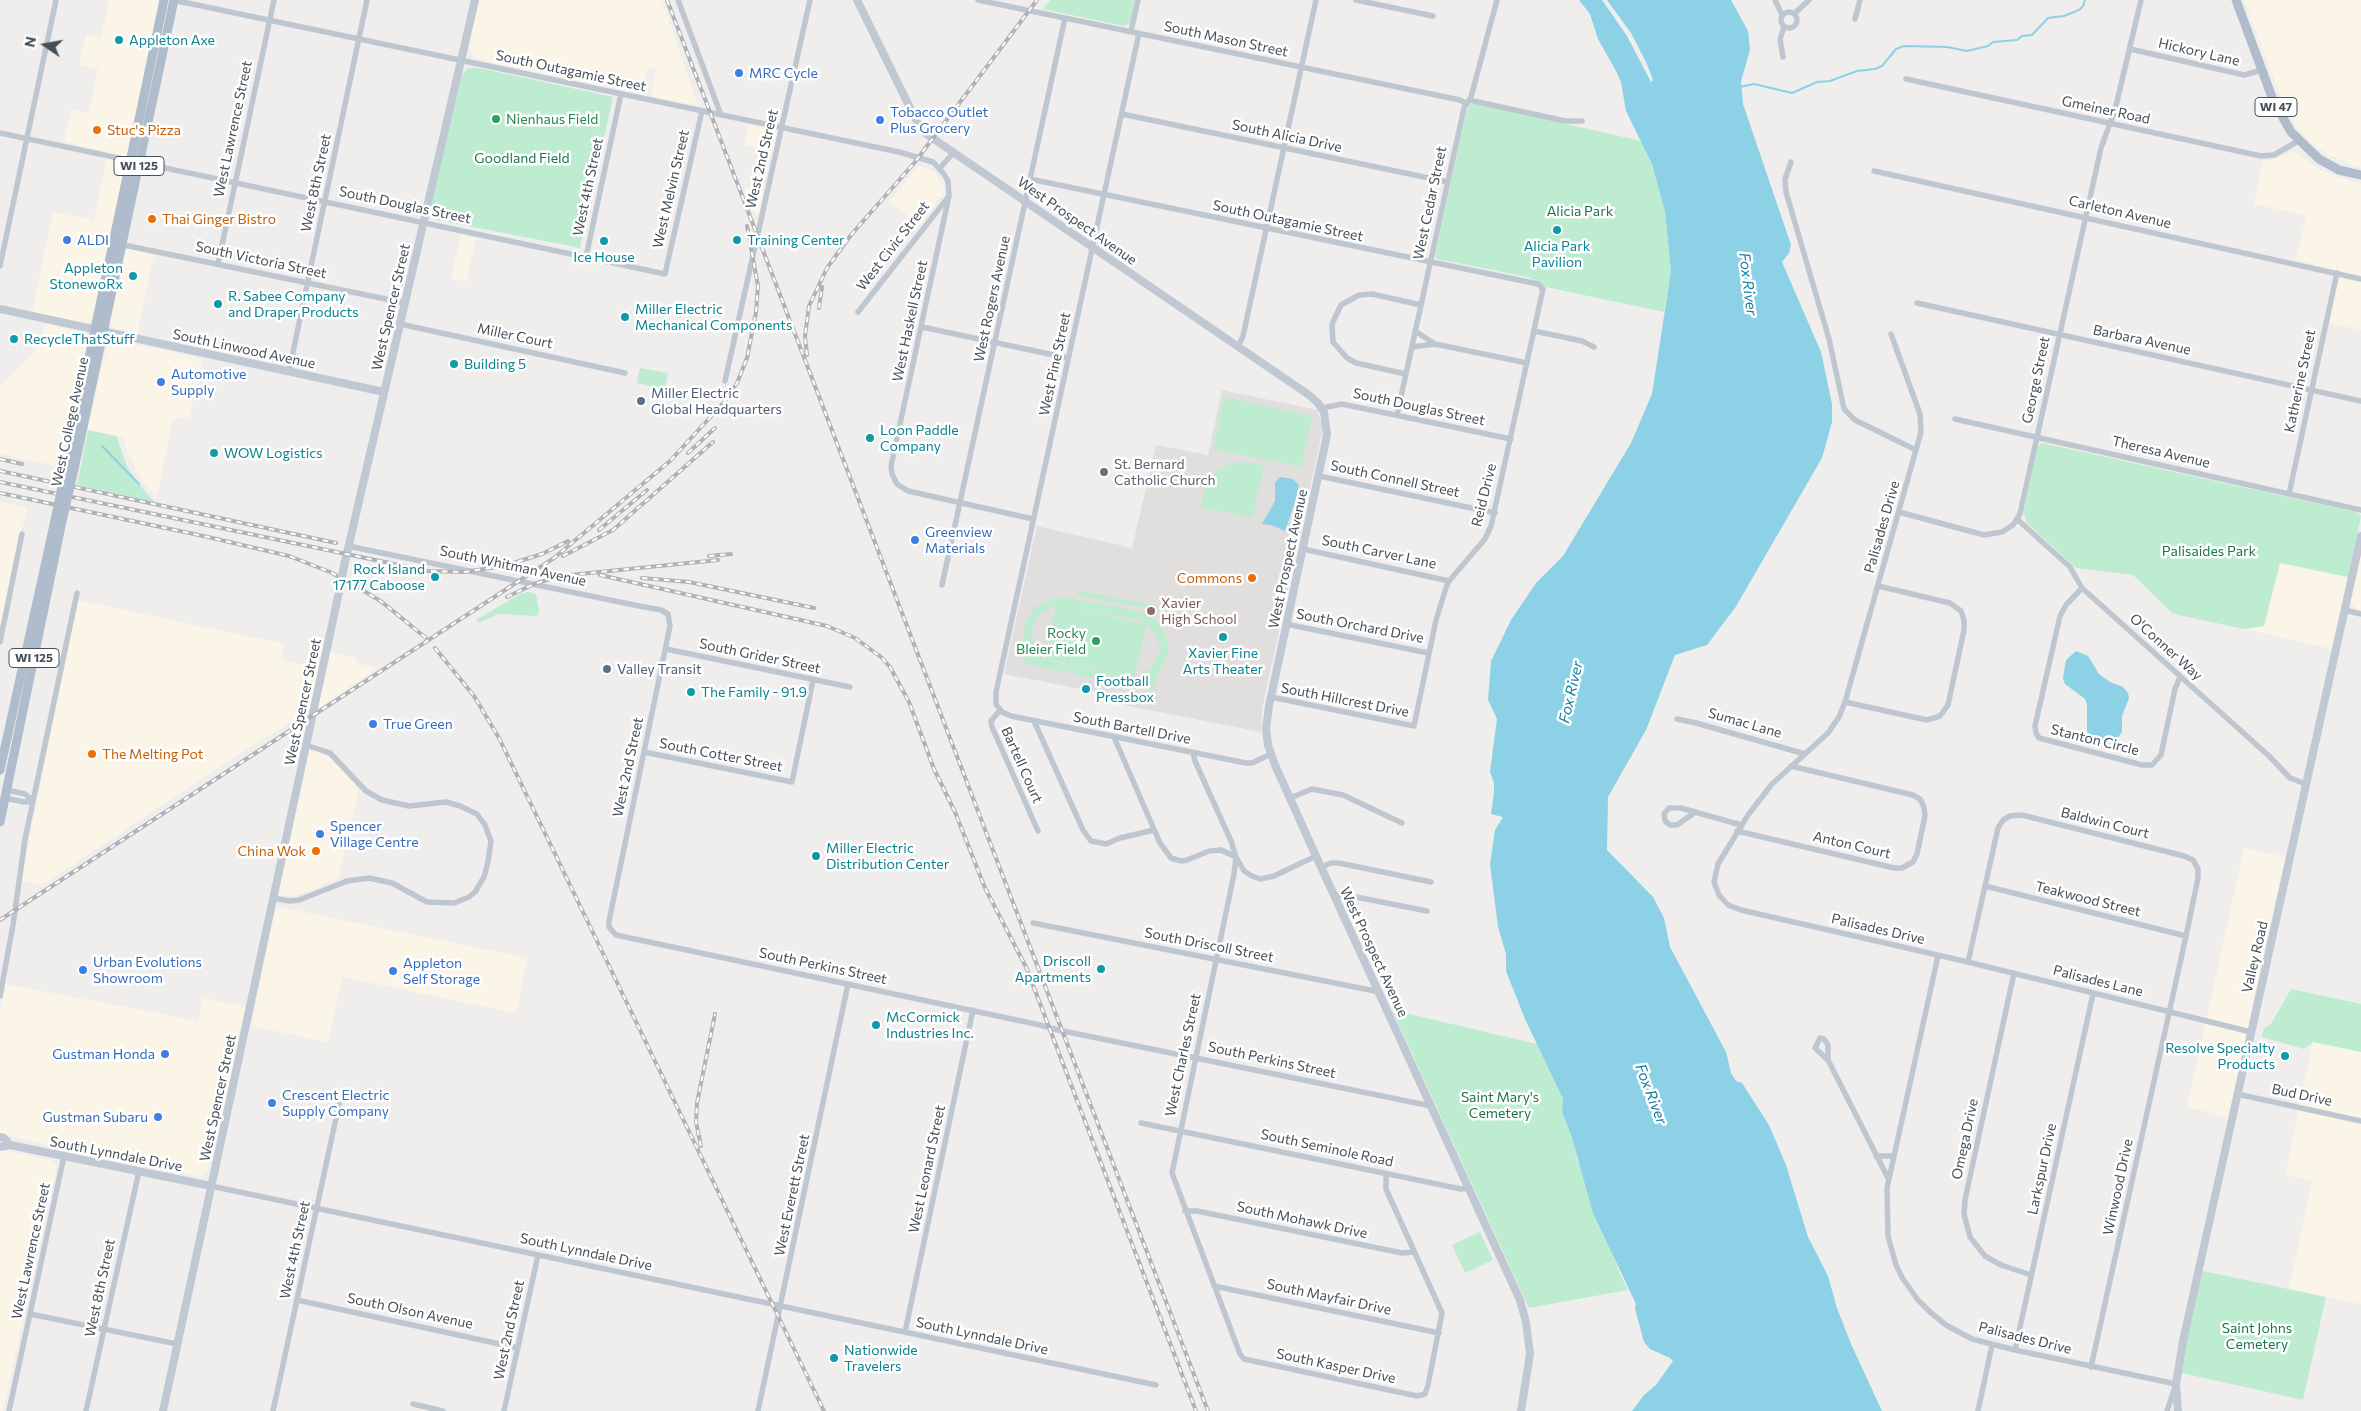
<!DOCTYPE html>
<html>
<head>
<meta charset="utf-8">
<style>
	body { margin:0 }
	#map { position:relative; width:2361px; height:1411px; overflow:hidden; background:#f0eded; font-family:Commissioner,sans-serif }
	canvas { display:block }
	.north { position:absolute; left:20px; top:20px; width:50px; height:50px; -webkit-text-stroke:4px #fff; paint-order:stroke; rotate:282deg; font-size:14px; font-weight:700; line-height:20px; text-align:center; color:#465059 }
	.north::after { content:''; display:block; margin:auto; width:18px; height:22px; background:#465059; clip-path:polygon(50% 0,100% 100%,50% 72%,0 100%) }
</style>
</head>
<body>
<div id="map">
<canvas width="2361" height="1411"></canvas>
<div class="north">N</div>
</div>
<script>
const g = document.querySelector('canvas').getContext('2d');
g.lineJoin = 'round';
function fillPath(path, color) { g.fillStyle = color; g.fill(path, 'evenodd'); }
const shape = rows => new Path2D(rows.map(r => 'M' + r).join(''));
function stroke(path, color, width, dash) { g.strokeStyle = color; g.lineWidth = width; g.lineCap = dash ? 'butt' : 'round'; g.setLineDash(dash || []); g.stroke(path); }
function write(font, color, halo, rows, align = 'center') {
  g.font = font + ' Commissioner,sans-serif'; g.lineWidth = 5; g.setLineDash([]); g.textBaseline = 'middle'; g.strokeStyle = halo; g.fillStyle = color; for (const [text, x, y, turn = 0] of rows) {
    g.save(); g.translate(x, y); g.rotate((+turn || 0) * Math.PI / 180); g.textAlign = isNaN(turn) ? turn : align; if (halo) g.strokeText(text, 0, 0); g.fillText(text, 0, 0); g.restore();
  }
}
fillPath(shape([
	[109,0,160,0,92,319,90,322,85,323,32,312,53,212,94,220,108,152,64,142,71,110,89,113,98,69,79,65,86,35,101,38],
	[479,0,662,0,698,106,651,96,656,69,647,68,642,94,493,63,475,57,470,51,469,44],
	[2244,0,2361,0,2361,168,2328,155,2307,139,2295,125,2285,108],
	[749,125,775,130,777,134,773,152,744,145],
	[2293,151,2320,170,2361,185,2361,330,2328,323,2340,271,2296,260,2306,216,2254,204,2263,160,2272,160],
	[919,166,935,172,945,190,920,225,889,202],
	[743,186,764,191,759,213,751,211],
	[461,235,476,238,466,282,451,278],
	[128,249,154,254,137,334,113,328,109,322,125,252],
	[45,324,83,332,88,339,62,467,0,454,0,385,33,354,41,339],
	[118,340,202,359,189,417,180,418,172,422,157,497,143,482,128,454,123,438,88,430,103,360,110,342],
	[0,502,27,508,0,627],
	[2361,549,2361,610,2355,608,2350,600],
	[2280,563,2348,577,2332,649,2245,629,2264,625],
	[78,600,284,644,281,660,320,668,311,710,229,760,46,883,38,885,22,881,25,861],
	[329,652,357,658,356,663,378,668,317,709],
	[308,750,321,753,330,758,359,789,338,879,296,896,278,895],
	[2244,848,2285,857,2228,1117,2187,1107],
	[275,906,527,958,516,1013,342,977,328,1042,251,1026],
	[6,984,198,1021,203,998,246,1007,224,1110,207,1172,199,1177,0,1134,0,1012],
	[2313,1042,2361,1052,2361,1304,2289,1290,2312,1180,2285,1175],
	[0,1150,51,1160,56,1166,56,1171,3,1411,0,1411]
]), '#faf5e6');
fillPath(shape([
	[1222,390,1317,410,1323,428,1262,709,1261,732,1123,705,1124,700,1113,698,1112,695,1004,674,1037,526,1132,548,1156,445,1208,455]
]), '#e1dede');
fillPath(shape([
	[1050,0,1135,0,1130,23,1124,26,1043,9],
	[468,68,479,68,613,97,580,248,438,220,433,214,431,206,462,75],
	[1474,103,1641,141,1652,164,1665,212,1671,271,1664,312,1546,287,1528,277,1437,259,1435,255,1466,113,1471,104],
	[677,177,679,178,668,227,665,226],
	[640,368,668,373,665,389,637,383],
	[1224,397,1312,416,1302,467,1213,449],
	[88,430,116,436,128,469,146,493,155,502,77,485],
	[2042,443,2356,512,2361,516,2348,577,2280,563,2264,626,2245,629,2173,614,2133,575,2076,568,2026,522,2024,512,2037,447],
	[1242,461,1264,465,1254,514,1249,517,1200,507,1207,483,1216,472,1227,465],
	[1077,590,1158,606,1157,610,1076,595],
	[528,592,536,594,539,610,537,616,498,614,479,623,476,620,518,595],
	[1054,598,1067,598,1137,611,1150,617,1158,622,1167,639,1168,650,1166,659,1158,673,1153,690,1024,664,1026,649,1023,635,1026,621,1035,607],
	[1056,605,1046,659,1132,677,1053,662,1045,659,1040,656,1032,641,1033,624,1042,612],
	[1059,606,1137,620,1145,623,1145,624],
	[1146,624,1158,637,1160,652,1151,668,1135,677],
	[2291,989,2361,1004,2361,1052,2313,1042,2304,1049,2262,1037,2264,1028,2271,1024],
	[1392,1010,1537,1044,1563,1099,1562,1112,1572,1138,1577,1159,1620,1274,1628,1290,1529,1308],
	[1480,1232,1493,1260,1465,1273,1452,1245],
	[2198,1270,2326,1297,2303,1400,2177,1372]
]), '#bdecd0');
fillPath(shape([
	[1579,0,1602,0,1627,36,1651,82,1653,80,1646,62,1631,33,1607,0,1731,0,1748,31,1749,39,1750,50,1741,81,1743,104,1791,245,1789,253,1782,262,1821,352,1832,404,1832,422,1822,458,1735,608,1707,645,1675,655,1646,730,1608,797,1607,850,1653,897,1664,918,1670,947,1726,1052,1731,1073,1736,1081,1742,1083,1769,1125,1786,1165,1808,1237,1828,1276,1837,1308,1851,1344,1882,1411,1632,1411,1644,1395,1656,1385,1673,1361,1670,1358,1650,1349,1644,1342,1635,1309,1636,1304,1593,1213,1572,1138,1562,1112,1563,1099,1525,1019,1506,971,1506,954,1498,927,1490,864,1495,830,1503,817,1491,814,1494,793,1494,783,1490,772,1497,719,1488,700,1491,661,1511,620,1536,583,1563,556,1631,443,1652,394,1671,271,1665,212,1652,164,1626,111,1621,82,1616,71,1598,39,1590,14],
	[1280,477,1293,479,1299,485,1296,499,1285,531,1271,525,1262,524,1275,501,1275,483],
	[2076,651,2088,656,2099,674,2110,682,2123,687,2128,693,2129,698,2122,716,2122,732,2116,740,2106,742,2097,739,2087,732,2087,704,2085,699,2065,684,2063,678,2066,660]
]), '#8cd1e6');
stroke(shape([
	[1740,87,1754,84,1792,93,1817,82,1830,81,1857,71,1875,69,1882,66,1896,49,1904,46,1947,47,1967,51,1988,46,1993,42,2017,40,2022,36,2032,35,2048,18,2064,16,2079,10,2083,6,2085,0],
	[102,446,139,484]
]), '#8cd1e6', 2);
stroke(shape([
	[173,0,899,152,933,162,944,174,948,181,949,196,891,466,892,474,897,484,908,491,1033,519],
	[678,0,721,115],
	[978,0,1460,100,1467,104],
	[1356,0,1433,16],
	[1775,0,1782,15],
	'1781 20a8 8 0 1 1 16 0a8 8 0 1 1-16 0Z',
	[1794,14,1809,0],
	[1855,19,1860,0],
	[1131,31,1138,0],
	[1139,33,996,692,996,704,1002,712,1011,716,1246,763,1252,763,1271,754],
	[2130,49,2244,75,2262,70],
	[1783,57,1780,39,1784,27],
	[1906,79,2261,156,2274,155,2298,141],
	[1469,100,1565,121,1582,121],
	[1122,114,1448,182],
	[0,133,665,274,702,111],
	[1791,162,1785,179,1786,192,1829,339,1844,409,1855,420,1916,450],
	[940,168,954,152],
	[1874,171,2361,279],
	[1030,179,1538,284,1543,289,1491,526,1485,539,1449,581,1446,588,1436,620,1414,726,1271,697],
	[119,244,405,303],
	[586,257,621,94],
	[218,264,274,0],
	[0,266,56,0],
	[1917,303,2361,401],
	[858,312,949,196],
	[400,324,625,373],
	[922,327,1068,358],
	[1415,331,1435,344],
	[1534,331,1582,341,1594,347],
	[1891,334,1920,414,1921,432,1845,702,1839,717,1828,733,1772,784,1748,815,1718,864,1714,882,1719,895,1728,905,1741,910,1968,962,2251,1032],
	[1238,347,1243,336,1316,0],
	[1412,347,1435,344,1527,363],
	[289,371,367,0],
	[1406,374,1356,363,1347,358,1333,342,1332,324,1341,305,1359,295,1372,294,1421,305],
	[725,381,810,0],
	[1322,408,1342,404,1511,439],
	[1397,415,1464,108,1471,97,1497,0],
	[1955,419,2361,510],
	[1319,476,1495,513],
	[2289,494,2337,273],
	[1899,512,1984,535,2002,532,2013,525,2020,514,2101,148,2115,110,2141,0],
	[2017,519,2070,567,2082,588,2269,756,2290,778,2306,784],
	[348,546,639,606,661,610,668,614,670,626,609,921,609,927,616,935,1040,1025,1058,1030,1431,1106],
	[1303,549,1449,581],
	[942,585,1065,18],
	[2082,588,2066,605,2060,616,2035,726,2036,733,2039,738,2142,765,2152,765,2161,755,2175,689,2180,677],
	[2345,610,2361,614],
	[1286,624,1428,653],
	[0,642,22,534],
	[666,649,850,687],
	[1845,702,1927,720,1940,716,1948,705,1964,630,1964,620,1961,611,1950,603,1878,586],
	[1000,710,991,721,992,727,1038,831],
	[1677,719,1696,723,1805,754],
	[1034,721,1083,830,1091,841,1106,844,1120,838,1154,830],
	[1114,737,1160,843,1171,858,1181,861,1187,860,1209,851,1221,850,1236,857,1244,871,1252,876,1260,879,1274,876,1316,856],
	[644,752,792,782,813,680],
	[1193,753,1195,761,1231,841,1236,857,1234,874,1172,1173,1240,1354,1244,1359,1417,1396,1425,1394,1428,1385,1442,1313,1386,1189,1386,1174],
	[7,790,25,794,33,801],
	[5,798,24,802,33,801],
	[1290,798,1312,789,1343,795,1402,823],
	[1694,813,1677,825,1670,825,1665,821,1664,814,1669,808,1681,808,1741,825],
	[1737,831,1894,868,1902,868,1913,862,1917,854,1925,816,1924,807,1920,799,1913,795,1791,766],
	[1321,867,1331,863,1339,863,1431,882],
	[1985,886,2186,936],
	[1334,896,1346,895,1427,911],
	[273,898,290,901,299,900,347,881,369,878,392,883,427,902,454,903,469,897,475,892,484,877,488,862,491,841,485,825,477,814,460,806,446,802,409,806,382,800,366,791,330,753,306,745],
	[1033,923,1380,992],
	[1938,956,1887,1188,1888,1236,1896,1265,1903,1279,1918,1300,1930,1312,1946,1325,1972,1339,2015,1350,2176,1384,2167,1411],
	[1968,962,1998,828,2003,820,2010,816,2022,815,2184,856,2193,860,2198,869,2198,878,2186,936,2091,1367],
	[2014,973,1965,1200,1964,1214,1970,1237,1985,1256,2001,1265,2031,1275],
	[0,996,13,925,25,839,77,593],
	[1820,1038,1824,1039,1828,1045,1828,1060,1815,1048,1820,1038],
	[1828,1060,1888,1178],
	[2237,1094,2361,1121],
	[1141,1123,1461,1189,1468,1188],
	[1876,1156,1893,1156],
	[211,1186,1156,1385],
	[1185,1211,1197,1211,1402,1253,1414,1252],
	[1214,1286,1439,1333],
	[297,1300,518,1348],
	[30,1314,177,1344],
	[905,1332,973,1010],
	[2015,1350,2093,994],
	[413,1404,443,1411],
	[9,1411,64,1156],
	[86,1411,139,1171],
	[273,1411,341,1095],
	[504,1411,538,1255],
	[758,1411,848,984],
	[1978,1411,1992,1345]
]), '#bec7cf', 5.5);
stroke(shape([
	[857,0,919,126,925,133,1309,395,1318,403,1324,412,1327,435,1269,706,1266,729,1268,745,1275,765,1316,856,1520,1300,1526,1322,1530,1354,1521,1411],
	[0,309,384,392],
	[344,566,475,0],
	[0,1137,4,1138,10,1145],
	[0,1147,10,1145,211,1186],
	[163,1411,339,592],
	[2178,1411,2176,1384,2183,1341,2361,536]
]), '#bfc8d3', 8);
stroke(shape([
	[2236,0,2273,100,2291,132,2319,159,2339,170,2361,175],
	[66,468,164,0],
	[74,469,174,0],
	[0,770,54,525],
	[0,822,61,526]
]), '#aebccb', 9);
const rail = shape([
	[667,0,1208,1411],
	[819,308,822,287],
	[807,355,805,336,809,306,827,268,851,235,915,162,1037,0],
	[688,453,715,428],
	[0,459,22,464],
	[0,471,336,543],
	[0,482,428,571,464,572,504,566,542,554,568,541],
	[0,493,208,537,289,556,330,572,354,585,382,602,426,638],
	[599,530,647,490],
	[563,556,613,530,713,442],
	[709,556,731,554],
	[600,575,827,626,855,638,881,657,890,667,909,702,934,769,955,812,985,888,1026,967,1196,1411],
	[642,578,689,582,814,608],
	[507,597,534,584,560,576,718,560],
	[435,648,474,696,499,738,824,1411],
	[0,920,554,558,670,461,725,401,737,383,747,358,756,312,758,286,747,226],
	[701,1146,696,1122,697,1103,715,1014]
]);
stroke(rail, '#b0b2b7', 4);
stroke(rail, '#fff', 2, [5.5]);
stroke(shape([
	[339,592,344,566]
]), '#bfc8d3', 8);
stroke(shape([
	[54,525,66,468],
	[61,526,74,469]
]), '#aebccb', 9);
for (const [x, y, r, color] of [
	[119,40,5,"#0f9aa8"],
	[739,73,5,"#3f7fe0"],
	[496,119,5,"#2e9e5b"],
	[880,120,5,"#3f7fe0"],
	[97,130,5,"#e8710a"],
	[152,219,5,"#e8710a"],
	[1557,230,5,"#0f9aa8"],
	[67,240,5,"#3f7fe0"],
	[737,240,5,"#0f9aa8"],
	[604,241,5,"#0f9aa8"],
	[133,276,5,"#0f9aa8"],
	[218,304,5,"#0f9aa8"],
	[625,317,5,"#0f9aa8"],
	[14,339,5,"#0f9aa8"],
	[454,364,5,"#0f9aa8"],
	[161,382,5,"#3f7fe0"],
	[641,401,5,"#5c6f8a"],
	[870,438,5,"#0f9aa8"],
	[214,453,5,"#0f9aa8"],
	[1104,472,5,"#6b7280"],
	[915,540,5,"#3f7fe0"],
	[435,577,5,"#0f9aa8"],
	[1252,578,5,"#e8710a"],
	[1151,611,5,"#8d6e63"],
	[1223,637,5,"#0f9aa8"],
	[1096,641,5,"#2e9e5b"],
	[607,669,5,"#5c6f8a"],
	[1086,689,5,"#0f9aa8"],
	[691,692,5,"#0f9aa8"],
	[373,724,5,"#3f7fe0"],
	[92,754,5,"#e8710a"],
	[320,834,5,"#3f7fe0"],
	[316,851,5,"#e8710a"],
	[816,856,5,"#0f9aa8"],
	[1101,969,5,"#0f9aa8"],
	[83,970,5,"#3f7fe0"],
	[393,971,5,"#3f7fe0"],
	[876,1025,5,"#0f9aa8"],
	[165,1054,5,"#3f7fe0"],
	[2285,1056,5,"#0f9aa8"],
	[272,1103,5,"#3f7fe0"],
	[158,1117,5,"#3f7fe0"],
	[834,1358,5,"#0f9aa8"]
]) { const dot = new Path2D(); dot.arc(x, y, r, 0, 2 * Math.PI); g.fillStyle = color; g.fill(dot); stroke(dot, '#fff', 2); }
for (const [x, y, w] of [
	[2276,107,42],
	[139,166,50],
	[34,658,50]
]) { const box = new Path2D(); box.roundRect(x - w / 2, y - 9.5, w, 19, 4); g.fillStyle = '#fff'; g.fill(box); stroke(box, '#465059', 1); }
write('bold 12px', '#465059', null, [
	["WI 47",2276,107],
	["WI 125",139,166],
	["WI 125",34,658]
]);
write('14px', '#465059', '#fff', [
	["South Mason Street",1226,39,12],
	["Hickory Lane",2199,52,13],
	["South Outagamie Street",571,71,12],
	["Gmeiner Road",2106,110,12],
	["West Lawrence Street",233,129,-78],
	["South Alicia Drive",1287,136,12],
	["West 2nd Street",762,159,-77],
	["West 8th Street",316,183,-78],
	["West 4th Street",588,187,-78],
	["West Melvin Street",671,189,-77],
	["West Cedar Street",1430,203,-78],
	["South Douglas Street",405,205,12],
	["Carleton Avenue",2120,212,13],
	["West Prospect Avenue",1077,221,35],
	["South Outagamie Street",1288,221,12],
	["West Civic Street",893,246,-52],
	["South Victoria Street",261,260,12],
	["West Rogers Avenue",992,299,-78],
	["West Spencer Street",391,307,-77],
	["West Haskell Street",910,321,-78],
	["Miller Court",515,336,12],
	["Barbara Avenue",2142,340,12],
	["South Linwood Avenue",244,349,12],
	["West Pine Street",1055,364,-78],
	["George Street",2036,380,-78],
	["Katherine Street",2300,381,-78],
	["South Douglas Street",1419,407,12],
	["West College Avenue",70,422,-78],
	["Theresa Avenue",2161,452,13],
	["South Connell Street",1395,479,12],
	["Reid Drive",1484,495,-76],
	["Palisades Drive",1882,527,-74],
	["South Carver Lane",1379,552,12],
	["West Prospect Avenue",1288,559,-78],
	["South Whitman Avenue",513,566,12],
	["South Orchard Drive",1360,626,11],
	["O'Conner Way",2166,647,42],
	["South Grider Street",760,656,12],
	["South Hillcrest Drive",1345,700,11],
	["West Spencer Street",303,702,-78],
	["Sumac Lane",1745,723,16],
	["South Bartell Drive",1132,728,11],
	["Stanton Circle",2095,740,14],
	["South Cotter Street",721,755,11],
	["Bartell Court",1022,765,66],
	["West 2nd Street",628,767,-78],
	["Baldwin Court",2105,823,14],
	["Anton Court",1852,845,13],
	["Teakwood Street",2088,899,14],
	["Palisades Drive",1878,929,13],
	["South Driscoll Street",1209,945,11],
	["West Prospect Avenue",1374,952,65],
	["Valley Road",2255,957,-77],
	["South Perkins Street",823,966,12],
	["Palisades Lane",2098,981,14],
	["West Charles Street",1183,1055,-78],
	["South Perkins Street",1272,1060,12],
	["Bud Drive",2302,1095,12],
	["West Spencer Street",218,1098,-78],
	["Omega Drive",1965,1139,-78],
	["South Seminole Road",1327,1148,12],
	["South Lynndale Drive",116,1154,11],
	["West Leonard Street",927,1169,-78],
	["Larkspur Drive",2042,1169,-78],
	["Winwood Drive",2118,1187,-78],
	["West Everett Street",792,1195,-78],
	["South Mohawk Drive",1302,1220,12],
	["West 4th Street",295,1250,-78],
	["West Lawrence Street",31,1251,-78],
	["South Lynndale Drive",586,1252,12],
	["West 8th Street",100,1288,-78],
	["South Mayfair Drive",1329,1297,12],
	["South Olson Avenue",410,1311,12],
	["West 2nd Street",509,1330,-78],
	["South Lynndale Drive",982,1336,12],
	["Palisades Drive",2025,1338,14],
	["South Kasper Drive",1336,1366,12]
]);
write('14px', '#0d838f', '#fff', [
	["Appleton Axe",129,40],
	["Training Center",747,240],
	["Alicia Park",1557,246,"center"],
	["Pavilion",1557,262,"center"],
	["Ice House",604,257,"center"],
	["Appleton",123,268,"right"],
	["StonewoRx",123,284,"right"],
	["R. Sabee Company",228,296],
	["and Draper Products",228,312],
	["Miller Electric",635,309],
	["Mechanical Components",635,325],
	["RecycleThatStuff",24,339],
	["Building 5",464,364],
	["Loon Paddle",880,430],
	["Company",880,446],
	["WOW Logistics",224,453],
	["Rock Island",425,569,"right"],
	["17177 Caboose",425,585,"right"],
	["Xavier Fine",1223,653,"center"],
	["Arts Theater",1223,669,"center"],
	["Football",1096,681],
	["Pressbox",1096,697],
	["The Family - 91.9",701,692],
	["Miller Electric",826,848],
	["Distribution Center",826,864],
	["Driscoll",1091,961,"right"],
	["Apartments",1091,977,"right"],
	["McCormick",886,1017],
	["Industries Inc.",886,1033],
	["Resolve Specialty",2275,1048,"right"],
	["Products",2275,1064,"right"],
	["Nationwide",844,1350],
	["Travelers",844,1366]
], 'left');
write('14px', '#366cbe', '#fff', [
	["MRC Cycle",749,73],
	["Tobacco Outlet",890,112],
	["Plus Grocery",890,128],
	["ALDI",77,240],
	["Automotive",171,374],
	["Supply",171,390],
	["Greenview",925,532],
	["Materials",925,548],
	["True Green",383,724],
	["Spencer",330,826],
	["Village Centre",330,842],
	["Urban Evolutions",93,962],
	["Showroom",93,978],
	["Appleton",403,963],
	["Self Storage",403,979],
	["Gustman Honda",155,1054,"right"],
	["Crescent Electric",282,1095],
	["Supply Company",282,1111],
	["Gustman Subaru",148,1117,"right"]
], 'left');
write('14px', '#27864d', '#fff', [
	["Nienhaus Field",506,119],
	["Rocky",1086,633,"right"],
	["Bleier Field",1086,649,"right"]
], 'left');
write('14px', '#c56008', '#fff', [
	["Stuc's Pizza",107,130],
	["Thai Ginger Bistro",162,219],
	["Commons",1242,578,"right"],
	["The Melting Pot",102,754],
	["China Wok",306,851,"right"]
], 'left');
write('14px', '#1c764b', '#fff', [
	["Goodland Field",522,158],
	["Alicia Park",1580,211],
	["Palisaides Park",2209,551],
	["Saint Mary's",1500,1097],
	["Cemetery",1500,1113],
	["Saint Johns",2257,1328],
	["Cemetery",2257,1344]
]);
write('14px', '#4e5e75', '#fff', [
	["Miller Electric",651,393],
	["Global Headquarters",651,409],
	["Valley Transit",617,669]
], 'left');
write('14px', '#5b616d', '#fff', [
	["St. Bernard",1114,464],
	["Catholic Church",1114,480]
], 'left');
write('14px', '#785e54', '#fff', [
	["Xavier",1161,603],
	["High School",1161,619]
], 'left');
write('italic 15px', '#147e9f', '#fff', [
	["Fox River",1748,284,83],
	["Fox River",1571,692,-77],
	["Fox River",1651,1094,69]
]);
</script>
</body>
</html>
